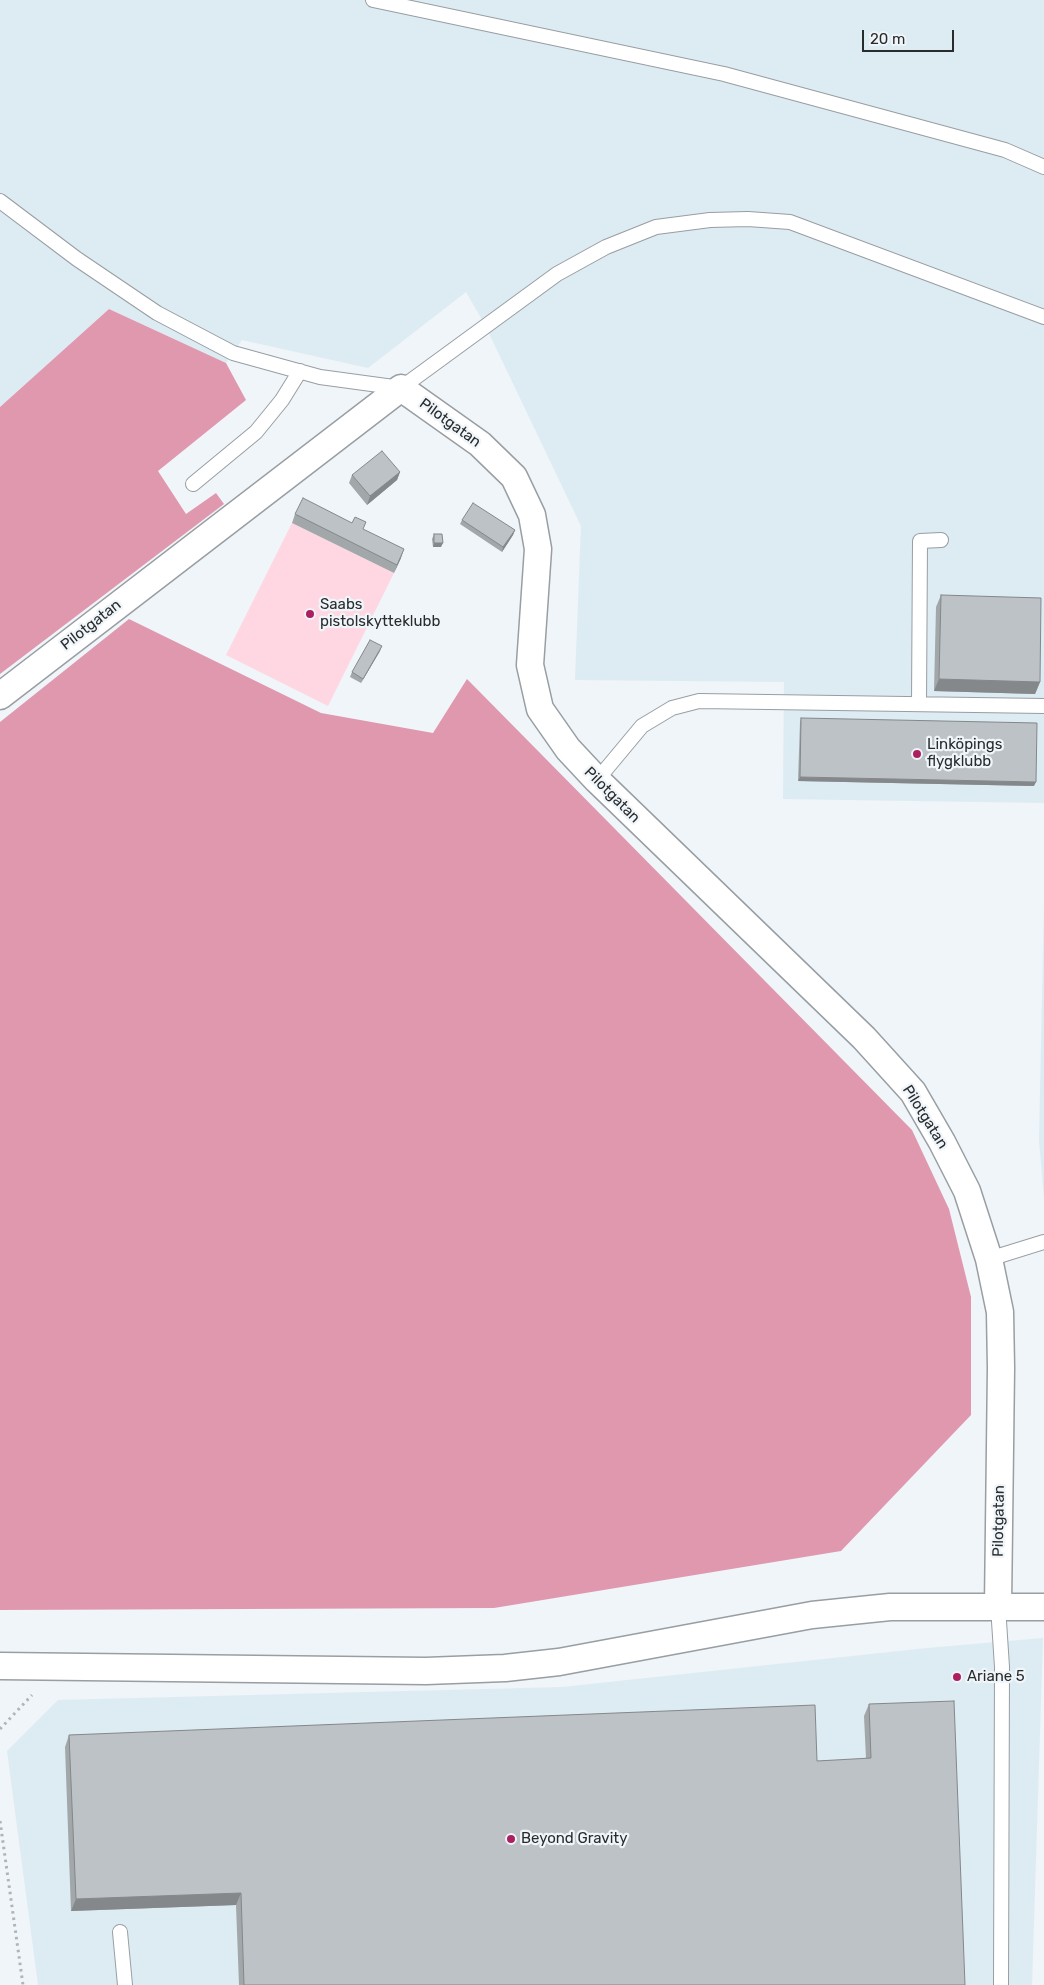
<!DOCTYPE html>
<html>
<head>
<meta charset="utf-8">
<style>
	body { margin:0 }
	#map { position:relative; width:1044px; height:1985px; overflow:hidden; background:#eff5f9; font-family:Rubik,sans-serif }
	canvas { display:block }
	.scale { position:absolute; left:862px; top:30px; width:92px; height:22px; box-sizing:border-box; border:2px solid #292b2d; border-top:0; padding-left:6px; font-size:15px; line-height:18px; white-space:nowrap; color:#292b2d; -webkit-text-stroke:4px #eff5f9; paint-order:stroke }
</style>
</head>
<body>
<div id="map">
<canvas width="1044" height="1985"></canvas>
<div class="scale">20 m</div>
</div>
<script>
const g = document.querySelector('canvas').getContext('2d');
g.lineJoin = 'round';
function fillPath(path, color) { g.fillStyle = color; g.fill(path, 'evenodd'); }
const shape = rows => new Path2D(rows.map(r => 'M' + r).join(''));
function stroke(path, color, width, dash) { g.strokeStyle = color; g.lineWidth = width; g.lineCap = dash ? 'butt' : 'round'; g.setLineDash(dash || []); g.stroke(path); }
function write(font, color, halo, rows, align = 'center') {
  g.font = font + ' Rubik,sans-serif'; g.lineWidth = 4.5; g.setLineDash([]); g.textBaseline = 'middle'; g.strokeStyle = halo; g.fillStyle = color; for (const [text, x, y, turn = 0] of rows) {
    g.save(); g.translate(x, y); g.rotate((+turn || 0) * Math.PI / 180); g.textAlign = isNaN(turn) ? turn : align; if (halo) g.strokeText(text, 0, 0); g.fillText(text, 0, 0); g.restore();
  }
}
fillPath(shape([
	[0,0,1044,0,1044,803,783,799,784,682,575,680,581,526,485,325,466,292,368,368,242,340,226,363,109,309,0,407],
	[1044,905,1044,1198,1039,1140],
	[1043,1638,1032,1985,38,1985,7,1751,58,1700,562,1687,927,1648]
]), '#ddebf3');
fillPath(shape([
	[292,523,394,573,328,706,226,655]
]), '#ffd7e2');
fillPath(shape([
	[109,309,226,363,246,400,158,471,186,514,216,493,224,504,0,674,0,407],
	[129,619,321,713,433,733,467,679,912,1130,949,1209,971,1297,971,1415,841,1551,494,1608,0,1610,0,722]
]), '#e098ae');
const lane = shape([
	[373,0,724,74,1005,150,1044,167],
	[0,201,77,259,157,313,233,353,320,377,401,388,557,274,606,247,656,227,710,220,748,219,790,222,1044,317],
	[193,484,256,432,282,400,300,371],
	[919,704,920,541,941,540],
	[597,780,642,726,672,708,699,701,1044,706],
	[989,1259,1044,1242],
	[998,1606,1002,1667,1001,1985],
	[120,1932,125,1985]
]);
const street = shape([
	[0,696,401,388,480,444,514,477,532,515,538,549,530,665,540,709,568,749,597,780,864,1038,913,1092,942,1142,967,1191,989,1259,1000,1312,1001,1368,998,1606],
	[0,1666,426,1671,505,1668,559,1662,812,1615,890,1607,1044,1607]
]);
stroke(lane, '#989ea2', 16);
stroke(street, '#989ea2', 29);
stroke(shape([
	[0,1729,32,1695],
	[0,1821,23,1985]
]), '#b0b4b8', 3, [2.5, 4]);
stroke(lane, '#fff', 14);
stroke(street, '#fff', 26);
fillPath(shape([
	[400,472,397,480,367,505,349,483,352,475],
	[295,514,363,529,401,558,394,573,292,523],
	[462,520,515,530,513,535,502,552,460,524],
	[434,534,441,547,433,547,432,539],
	[941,595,1040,682,1035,694,934,691,936,607],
	[380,651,361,683,350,677,352,672],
	[801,718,1034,786,798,781,800,722],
	[869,1704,965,1985,239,1985,236,1905,71,1911,65,1747,69,1735,817,1761,866,1759,864,1716]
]), '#a2a7aa');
fillPath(shape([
	[400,472,397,480,367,505,370,496],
	[515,530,513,535,502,552,503,547],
	[434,543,443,543,441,547,433,547],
	[404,549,401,558,394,573,397,565],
	[382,646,380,651,361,683,363,679],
	[939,679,1040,682,1035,694,934,691],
	[800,777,1036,782,1034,786,798,781],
	[241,1893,236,1905,71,1911,76,1899]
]), '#84888b');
const building = shape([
	[382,451,400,472,370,496,352,475,382,451],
	[303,498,352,523,355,517,366,522,363,529,404,549,397,565,295,514,303,498],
	[473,503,515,530,503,547,462,520,473,503],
	[434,534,442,534,443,543,434,543,434,534],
	[941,595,1041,598,1040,682,939,679,941,595],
	[370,640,382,646,363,679,352,672,370,640],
	[801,718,1037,723,1036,782,800,777,801,718],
	[954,1701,965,1985,244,1985,241,1893,76,1899,69,1735,815,1705,817,1761,871,1758,869,1704,954,1701]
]);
fillPath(building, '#bcc2c6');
stroke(building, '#84888b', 1);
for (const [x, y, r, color] of [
	[310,614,5,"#ac205f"],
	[917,754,5,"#ac205f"],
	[957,1677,5,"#ac205f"],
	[511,1839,5,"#ac205f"]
]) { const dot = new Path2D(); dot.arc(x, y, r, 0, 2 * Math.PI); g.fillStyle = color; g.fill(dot); stroke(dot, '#eff5f9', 2); }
write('15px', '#292b2d', '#eff5f9', [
	["Pilotgatan",450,423,36],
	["Pilotgatan",91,625,-38],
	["Pilotgatan",612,795,45],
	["Pilotgatan",925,1117,58],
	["Pilotgatan",999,1521,-89]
]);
write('15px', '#292b2d', '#eff5f9', [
	["Saabs",320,605],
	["pistolskytteklubb",320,622],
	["Linköpings",927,745],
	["flygklubb",927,762],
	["Ariane 5",967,1677],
	["Beyond Gravity",521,1839]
], 'left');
</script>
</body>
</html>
